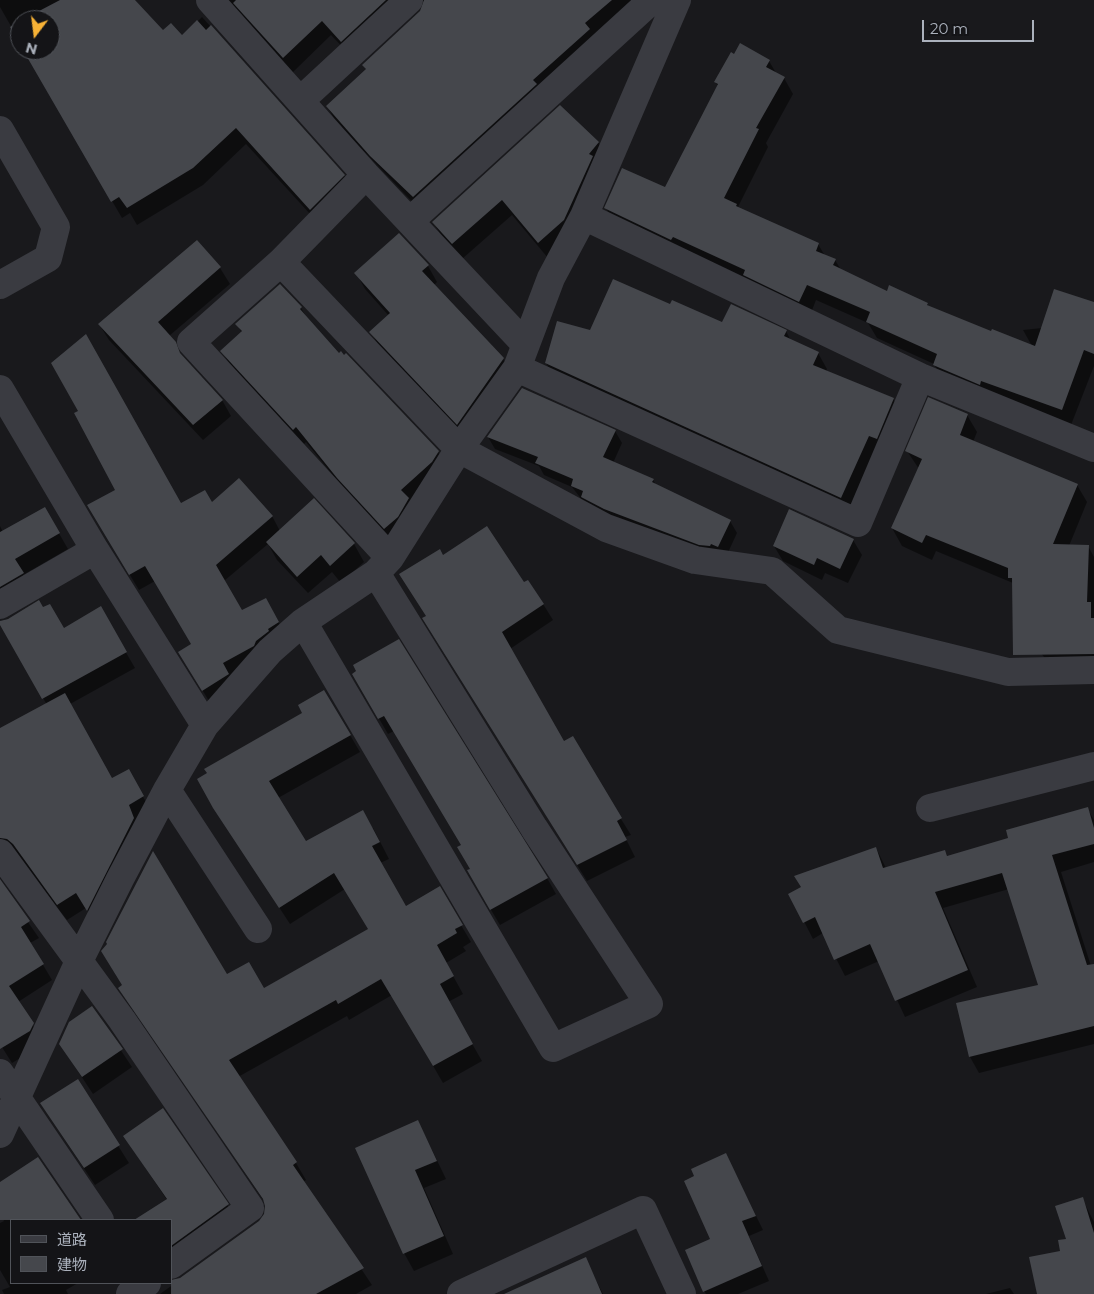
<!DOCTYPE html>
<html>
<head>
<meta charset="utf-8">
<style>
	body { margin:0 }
	#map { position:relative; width:1094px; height:1294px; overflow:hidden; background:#19191c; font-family:Montserrat,"Noto Sans JP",sans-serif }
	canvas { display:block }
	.legend { position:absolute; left:10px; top:1219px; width:162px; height:65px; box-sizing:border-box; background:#141417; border:1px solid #505359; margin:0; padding:6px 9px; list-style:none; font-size:15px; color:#abb1bc }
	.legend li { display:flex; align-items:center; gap:10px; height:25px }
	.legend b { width:25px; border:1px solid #505359 }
	.north { position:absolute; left:10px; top:10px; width:50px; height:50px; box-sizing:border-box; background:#141417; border:1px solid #505359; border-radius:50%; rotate:195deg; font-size:14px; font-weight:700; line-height:20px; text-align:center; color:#abb1bc }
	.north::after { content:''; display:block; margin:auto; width:18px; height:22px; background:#f7b236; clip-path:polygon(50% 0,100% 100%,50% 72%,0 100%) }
	.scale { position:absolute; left:922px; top:20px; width:112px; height:22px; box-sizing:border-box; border:2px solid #abb1bc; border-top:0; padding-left:6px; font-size:15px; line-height:18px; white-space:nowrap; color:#abb1bc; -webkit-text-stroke:4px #141417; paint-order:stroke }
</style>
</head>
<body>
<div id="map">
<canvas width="1094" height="1294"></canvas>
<ul class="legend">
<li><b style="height:6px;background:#3a3b41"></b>道路</li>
<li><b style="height:14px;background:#45474c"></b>建物</li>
</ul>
<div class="north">N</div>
<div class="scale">20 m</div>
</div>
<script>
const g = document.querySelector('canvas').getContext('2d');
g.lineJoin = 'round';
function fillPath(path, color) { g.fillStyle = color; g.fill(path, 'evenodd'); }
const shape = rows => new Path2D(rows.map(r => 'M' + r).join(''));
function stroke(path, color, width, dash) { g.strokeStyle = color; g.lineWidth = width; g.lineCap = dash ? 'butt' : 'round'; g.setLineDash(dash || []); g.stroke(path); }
fillPath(shape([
	[0,0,136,0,134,1,163,32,182,37,202,17,344,175,353,192,321,226,246,144,203,185,137,225,130,213,122,218,24,50,50,50,50,20,20,20,20,42,0,7],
	[224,0,415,0,351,56,331,35,292,73],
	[422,0,641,0,422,212,336,122,327,106,367,70,421,12,425,2],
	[735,55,769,61,776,73,784,78,793,94,766,143,768,147,738,207,739,209,818,244,825,256,835,260,841,270,887,293,927,304,930,308,992,333,1032,346,1023,330,1042,328,1094,304,1094,366,1071,425,944,382,934,364,877,338,868,323,816,300,809,318,615,225,606,208,666,188,718,86,715,82],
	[598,142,607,158,548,258,512,215,462,259,443,238,433,222],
	[197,242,220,268,230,284,169,336,184,360,222,400,231,416,203,440,109,340,99,324],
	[428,266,437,282,434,285,503,359,512,375,467,440,380,348,371,332,389,316,365,289,356,273],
	[671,306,723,324,786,331,791,341,818,353,827,369,826,372,893,399,903,415,850,513,555,379,546,363,590,331],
	[301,308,310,323,338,354,438,452,448,468,394,544,348,494,306,442,303,445,231,367,222,351,242,333,237,324],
	[967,415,977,432,973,442,1077,485,1087,502,1069,546,1088,546,1094,557,1094,672,1056,672,1024,632,1013,583,936,551,932,560,902,546,892,528,919,469,907,451],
	[615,431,622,443,613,463,653,480,656,485,730,521,737,533,725,559,589,509,572,487,544,475,539,466,495,449,488,437],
	[314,500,354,544,364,562,341,583,332,572,308,593,277,560,268,544,224,581,241,611,275,615,287,639,212,706,189,668,193,645,155,581,139,590,98,522,181,505,212,504,272,516,280,531],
	[45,509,68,549,23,575,32,590,0,609,0,526,3,532],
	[853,540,862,555,848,583,825,573,822,580,783,561,774,546],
	[443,556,524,584,543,604,553,620,510,649,564,743,572,738,621,819,631,835,625,837,635,857,587,881,433,634,427,617],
	[100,608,135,668,52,714,0,621,43,609,64,630],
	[353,674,547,878,556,894,500,925,468,871,471,869,462,845,394,731,388,734],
	[324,691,360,752,278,798,306,842,373,828,389,859,380,863,406,907,439,888,471,942,463,947,466,951,446,963,463,994,448,1002,482,1061,443,1083,392,995,349,1020,347,1016,238,1077,296,1163,306,1180,303,1182,372,1285,356,1294,160,1294,260,1222,265,1216,266,1204,120,988,123,986,227,976,263,989,369,929,345,889,290,924,214,808],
	[0,734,74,847,128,771,153,814,96,925,86,908,67,920,17,855,0,856],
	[1087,808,1094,820,1094,862,1061,872,1091,966,1094,965,1094,1044,979,1073,970,1057,958,1004,1040,986,1009,889,943,908,977,987,905,1017,879,961,845,976,823,933,813,939,790,894,876,848,886,868,945,851,948,857,1010,839],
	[0,882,39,938,30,943,52,980,18,1002,42,1040,39,1047,12,1063,0,1044],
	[92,1007,132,1067,93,1094,60,1044],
	[77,1081,129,1163,95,1185,41,1104],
	[418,1121,446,1179,424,1188,453,1254,414,1271,404,1253],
	[124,1136,227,1205,236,1220,171,1268,171,1220,137,1220,167,1200],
	[38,1159,80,1220,11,1220,11,1283,78,1283,66,1290,68,1294,4,1294,2,1290,10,1287,0,1270,0,1223,4,1221,0,1213,0,1184],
	[733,1169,763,1230,749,1236,769,1281,738,1294,706,1294,704,1291,712,1240],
	[1082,1198,1094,1222,1094,1294,1038,1294,1067,1240],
	[585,1259,603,1294,536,1294],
	[1010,1288,1014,1294,986,1294]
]), '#0007');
fillPath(shape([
	[60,0,135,0,163,30,171,23,182,35,197,20,206,30,211,25,345,175,310,210,236,128,193,168,127,208,119,197,111,202,23,50,50,50,50,20,22,20],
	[236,0,386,0,341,42,322,21,283,58,233,3],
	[424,0,612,0,585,23,590,29,533,80,537,84,413,197,370,156,326,106,366,69,362,65,420,11],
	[20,21,20,45,10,27],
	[740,43,770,60,766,67,785,77,756,128,759,129,724,198,737,204,736,206,819,243,816,251,836,259,833,265,887,291,889,285,928,303,927,305,991,331,992,329,1035,346,1054,289,1094,302,1094,354,1084,350,1062,410,981,381,980,385,933,365,937,354,866,322,870,312,807,285,799,302,743,275,745,270,673,237,671,240,604,208,622,168,665,187,718,84,714,82,731,52,734,54],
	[560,105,599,142,589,154,593,156,564,220,538,243,502,200,452,244,432,222],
	[399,233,429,265,422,271,504,358,457,425,369,332,390,313,354,273],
	[197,240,221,267,158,322,176,342,180,353,223,400,193,425,98,324],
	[613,279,670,304,672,300,722,322,731,304,787,330,784,336,819,352,813,365,894,398,877,439,869,436,841,498,545,363,557,321,590,330],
	[280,284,302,307,300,309,339,353,341,351,344,355,346,353,439,451,432,462,401,490,409,498,398,517,384,529,337,478,296,427,293,430,220,351,242,331,235,324],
	[86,334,181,503,205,490,212,502,239,478,273,516,216,565,242,610,266,598,279,622,268,629,269,631,256,641,254,646,223,663,229,674,202,691,178,652,191,644,145,566,129,575,87,505,115,490,74,413,78,411,51,363],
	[522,388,616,430,603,457,654,479,652,482,731,520,718,547,711,544,710,546,699,545,604,509,581,497,583,491,571,486,573,479,535,463,538,457,487,437],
	[928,397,968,414,960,435,1078,484,1053,544,1089,545,1087,602,1091,602,1091,618,1094,618,1094,654,1013,655,1012,578,1008,578,1008,568,926,535,922,543,891,528,922,459,905,451],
	[314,498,355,543,330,566,321,555,297,577,266,542],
	[45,507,60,533,15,559,24,573,0,587,0,532],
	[789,509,854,539,840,569,817,558,814,565,773,546],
	[487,526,524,582,528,580,544,604,502,632,564,741,573,736,622,818,617,821,627,840,577,865,422,618,426,616,399,574,440,549,443,555],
	[39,600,43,607,50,604,64,628,101,606,127,652,42,699,0,625,0,621,8,619],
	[399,639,548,878,490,910,467,870,470,869,457,847,461,845,384,716,378,719,352,674,356,671,353,665],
	[324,690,351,735,269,781,306,841,363,810,380,842,372,846,406,906,440,886,463,925,455,929,457,933,437,945,454,976,440,984,473,1044,433,1066,381,979,338,1004,336,1000,229,1060,297,1162,293,1165,364,1268,316,1294,171,1294,171,1280,180,1278,259,1221,264,1214,265,1206,263,1199,118,988,122,985,101,951,107,944,106,942,153,851,227,974,249,962,264,988,368,929,334,873,279,908,213,808,197,779,207,773,204,769,302,713,298,705],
	[65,693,112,778,129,769,144,796,129,805,134,818,87,911,76,893,57,905,13,844,7,839,0,838,0,728],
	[1088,807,1094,828,1094,844,1052,855,1087,965,1094,964,1094,1026,969,1057,956,1003,1038,985,1002,873,935,892,968,970,895,1001,870,944,834,960,815,917,803,923,788,894,801,887,794,876,876,847,883,868,945,850,947,856,1008,838,1006,830],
	[0,879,30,921,21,927,44,964,9,986,34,1023,30,1031,0,1049],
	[92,1006,123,1049,82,1077,59,1044,69,1022],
	[78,1079,120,1145,84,1168,40,1103],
	[163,1108,229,1204,171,1246,171,1220,134,1220,167,1199,123,1136],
	[418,1120,437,1161,415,1170,444,1236,403,1254,355,1148],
	[726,1153,756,1216,742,1221,762,1266,703,1292,685,1250,710,1239,684,1181,694,1176,691,1169],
	[38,1157,81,1220,0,1220,0,1182],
	[1083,1197,1094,1233,1094,1294,1037,1294,1029,1257,1060,1251,1058,1240,1066,1239,1055,1206],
	[586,1257,602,1294,504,1294]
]), '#45474c');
stroke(shape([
	[210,0,366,175,525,344],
	[301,100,409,0],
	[0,130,56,227,48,258,0,285],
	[366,175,281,262,191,342,390,558],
	[584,216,920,377,1094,448],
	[410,221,652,0],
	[281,262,459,449,606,528,695,560,772,571,838,630,1008,672,1094,670],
	[517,368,858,523,920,377],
	[0,389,95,550,205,725],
	[0,605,95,550],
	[303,622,553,1048,649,1004,534,828,376,573],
	[167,790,258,929],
	[930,808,1094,766],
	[0,853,122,1020,250,1208,171,1265],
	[0,1073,100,1220],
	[0,1134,80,959,120,879,167,790,205,725,270,651,303,622,376,573,390,558,459,449,517,368,551,278,584,216,677,0],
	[130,1294,147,1283],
	[461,1294,643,1210,682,1294]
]), '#3a3b41', 28);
</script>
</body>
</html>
